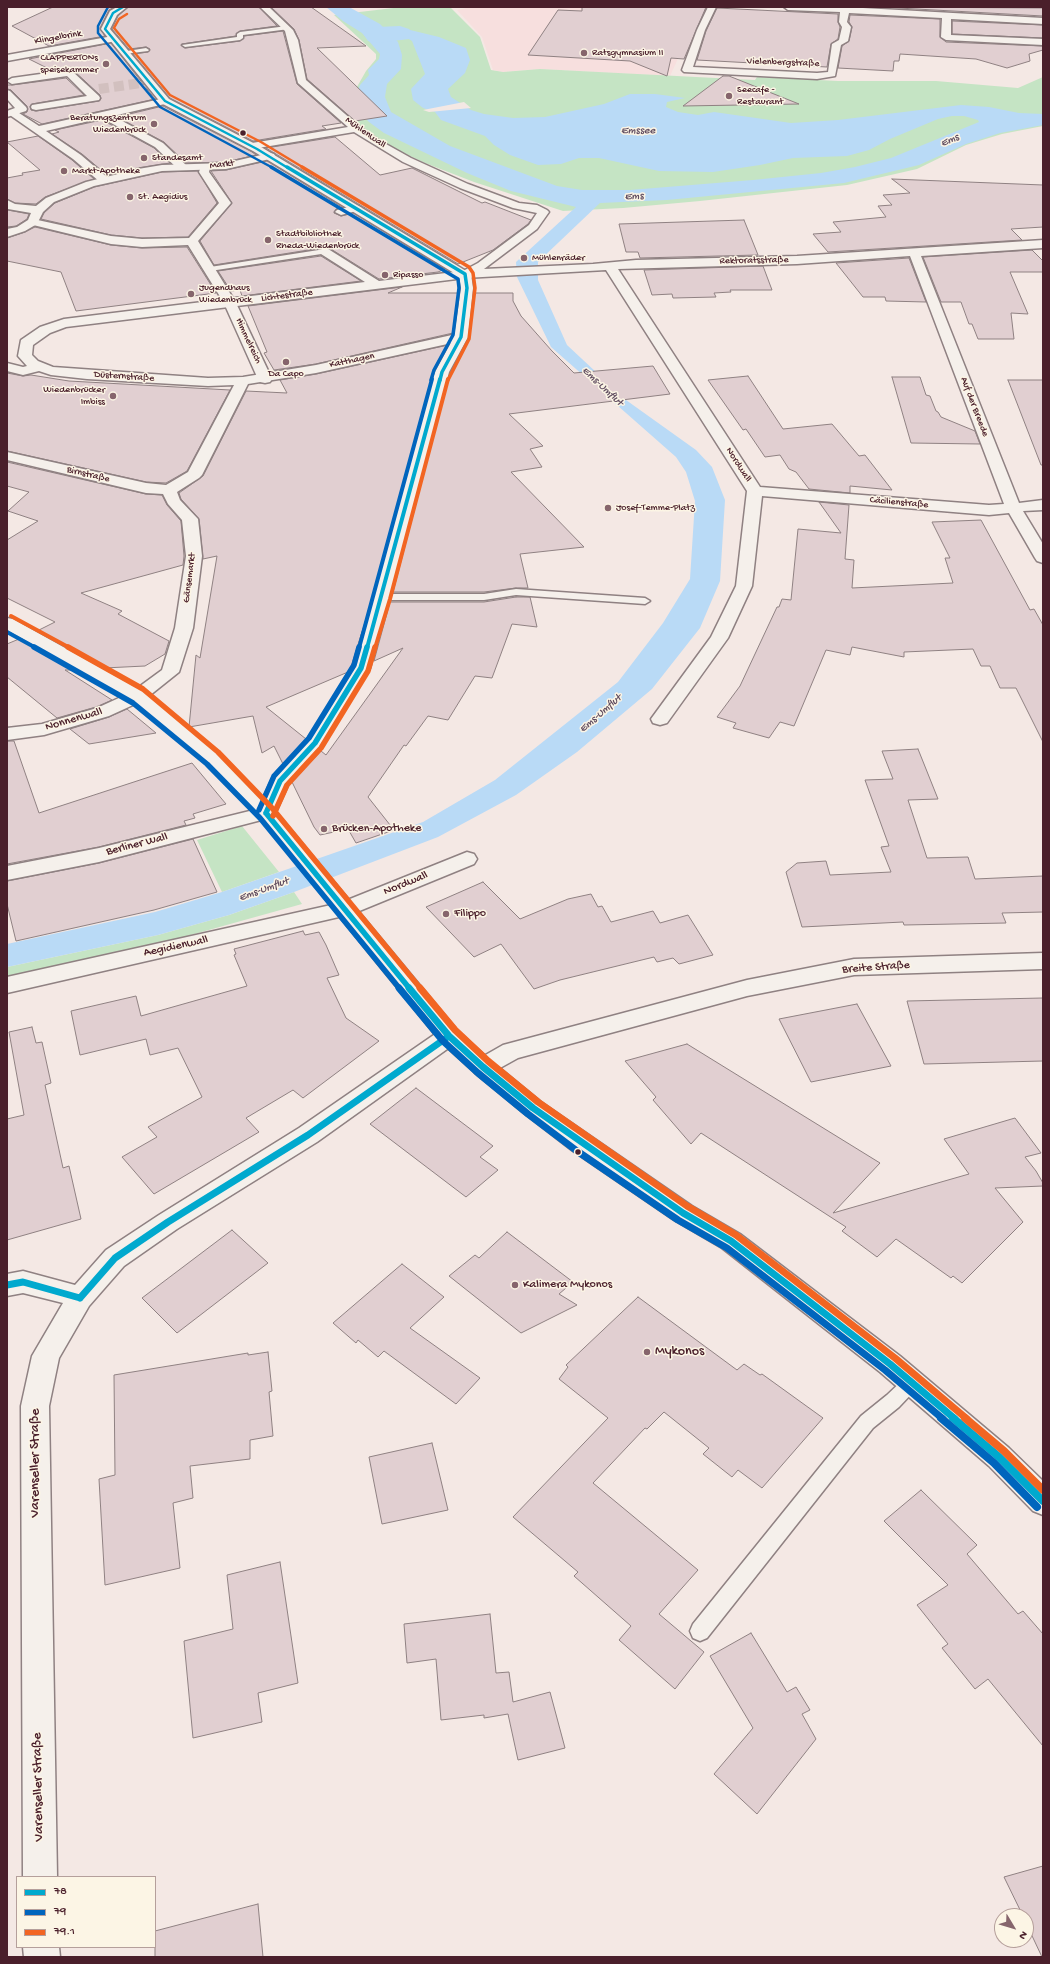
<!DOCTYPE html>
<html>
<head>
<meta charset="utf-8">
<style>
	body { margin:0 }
	#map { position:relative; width:1050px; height:1964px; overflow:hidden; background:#f4e8e4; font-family:"Gochi Hand",sans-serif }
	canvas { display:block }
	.frame { position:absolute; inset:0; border:8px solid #4a1f2b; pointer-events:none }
	.legend { position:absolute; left:16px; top:1876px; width:140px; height:72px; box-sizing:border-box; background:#fcf5e5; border:1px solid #b59f9b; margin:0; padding:5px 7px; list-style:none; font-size:12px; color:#4a1f2b }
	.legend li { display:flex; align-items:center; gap:8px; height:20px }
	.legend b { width:20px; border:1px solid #b59f9b }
	.north { position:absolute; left:994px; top:1908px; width:40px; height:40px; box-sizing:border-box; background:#fcf5e5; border:1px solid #b59f9b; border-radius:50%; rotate:128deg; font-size:11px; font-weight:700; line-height:16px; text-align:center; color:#4a1f2b }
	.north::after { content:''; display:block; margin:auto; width:14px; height:18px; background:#86656c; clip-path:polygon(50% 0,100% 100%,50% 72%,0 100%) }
</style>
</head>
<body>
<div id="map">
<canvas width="1050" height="1964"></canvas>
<div class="frame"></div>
<ul class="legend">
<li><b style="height:5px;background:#00a9ce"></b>78</li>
<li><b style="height:5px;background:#0065bd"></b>79</li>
<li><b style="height:5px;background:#f26522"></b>79.1</li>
</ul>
<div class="north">N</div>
</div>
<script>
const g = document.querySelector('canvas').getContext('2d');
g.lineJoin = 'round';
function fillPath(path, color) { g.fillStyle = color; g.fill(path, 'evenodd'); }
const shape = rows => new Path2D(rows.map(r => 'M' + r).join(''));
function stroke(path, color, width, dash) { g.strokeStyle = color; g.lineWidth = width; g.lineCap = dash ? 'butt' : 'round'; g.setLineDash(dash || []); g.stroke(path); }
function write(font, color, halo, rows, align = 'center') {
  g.font = font + ' "Gochi Hand",sans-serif'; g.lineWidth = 3; g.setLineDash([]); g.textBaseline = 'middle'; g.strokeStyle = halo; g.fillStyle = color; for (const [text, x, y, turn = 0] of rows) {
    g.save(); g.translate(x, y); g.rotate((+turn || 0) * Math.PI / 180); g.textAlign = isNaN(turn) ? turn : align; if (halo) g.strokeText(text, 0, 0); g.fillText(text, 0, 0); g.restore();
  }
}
fillPath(shape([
	[471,7,702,7,670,76,540,69,503,72,493,70,482,37,457,10]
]), '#f7dfde');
fillPath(shape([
	[402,7,450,7,480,37,491,70,503,72,540,69,755,80,757,77,838,81,936,81,1018,88,1043,77,1043,126,1002,134,966,145,917,169,847,185,700,201,623,208,563,211,474,182,425,163,384,144,350,119,345,108,366,71,376,59,376,54,334,15],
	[242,826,279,872,222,892,197,840],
	[294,892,302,904,162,943,7,978,7,967,158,935,229,915]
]), '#c5e4c4');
fillPath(shape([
	[326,7,349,7,380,24,398,42,402,55,401,69,387,84,385,97,391,112,450,146,557,186,582,190,630,190,753,180,821,173,855,167,891,158,979,122,978,120,964,116,952,116,938,119,890,139,869,150,847,156,793,158,760,165,713,172,659,171,599,158,579,158,561,164,538,165,510,155,494,145,485,136,441,120,435,112,423,108,413,100,411,89,425,74,412,41,396,31,406,29,439,37,466,48,470,60,465,73,448,89,451,97,471,110,484,114,513,118,545,117,604,104,630,94,655,94,685,98,667,102,666,107,678,112,698,115,714,112,791,123,838,120,961,105,989,107,1019,113,1043,114,1043,125,1000,133,966,144,919,165,844,183,667,200,600,203,538,262,538,280,567,345,626,400,696,450,712,467,725,500,720,581,700,628,652,689,577,752,516,795,438,837,294,892,229,915,158,935,7,967,7,944,155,912,222,892,423,822,495,780,618,682,663,623,690,579,695,501,686,472,676,457,551,347,517,277,516,262,576,207,511,191,467,173,384,133,369,122,361,114,355,99,360,85,369,75,368,70,379,59,380,54,362,33,343,21]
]), '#b9daf6');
fillPath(shape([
	[464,102,471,108,429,112,423,110]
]), '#f4e8e4');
fillPath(shape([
	[400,26,409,29,413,34,409,39,377,43,368,41,364,35,368,29,377,27,400,26]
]), '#b9daf6');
const building = shape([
	[53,7,114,7,109,10,100,28,105,36,49,46,12,26,53,7],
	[128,7,259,7,277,26,240,31,236,36,182,44,181,45,185,48,240,41,244,36,283,31,297,84,341,123,322,126,326,129,253,141,170,98,133,54,148,52,150,49,146,47,129,49,112,29,118,16,128,7],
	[271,7,311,7,366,46,317,48,387,116,355,121,307,79,299,40,294,29,271,7],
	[582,7,706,7,684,59,671,58,667,76,630,61,528,55,558,10,582,11,582,7],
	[880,7,1043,8,1043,16,880,7],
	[717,8,838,14,838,22,840,27,838,39,831,44,827,67,697,60,706,31,717,8],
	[850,15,940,19,940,37,946,42,1043,46,1043,50,1029,54,1030,61,1007,68,976,59,900,54,899,61,894,61,893,71,838,68,842,46,849,41,852,27,849,22,850,15],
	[952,21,1043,25,1043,38,952,34,952,21],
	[111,43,155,99,42,124,23,114,27,112,27,106,11,90,7,89,7,85,12,85,66,78,84,95,32,104,30,106,31,110,36,111,99,101,101,99,100,95,73,70,69,69,53,71,29,59,111,43],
	[723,76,729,76,799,104,683,106,723,76],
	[163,106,252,152,256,155,226,162,186,163,164,142,117,117,163,106],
	[102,120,154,148,170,163,138,168,107,175,82,154,52,134,59,132,55,130,102,120],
	[38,136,72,160,94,179,45,197,36,204,15,203,7,199,7,178,23,175,22,173,40,170,7,142,38,136],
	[335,137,380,175,412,168,482,203,485,202,531,220,528,224,493,250,458,264,266,148,335,137],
	[267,161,342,207,336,209,334,213,341,216,353,213,445,269,438,272,379,279,326,246,321,248,214,265,200,241,232,203,211,171,226,170,267,161],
	[198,171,217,203,188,237,142,238,111,235,41,219,44,213,55,203,94,187,162,172,198,171],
	[892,179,1043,185,1043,227,1011,229,1022,240,828,252,813,234,841,232,833,222,886,217,878,206,892,205,883,195,910,193,892,179],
	[7,210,8,210,29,214,27,219,16,226,7,227,7,210],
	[744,220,758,255,640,258,638,252,626,252,619,224,744,220],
	[35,227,111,245,142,248,187,247,216,293,76,311,61,272,7,261,7,238,25,232,35,227],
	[1032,250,1043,261,1043,272,1010,272,1028,314,1011,313,1014,339,978,339,972,324,969,324,961,302,941,302,923,257,1032,250],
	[321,256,361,281,242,296,240,290,231,291,218,271,321,256],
	[909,258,926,302,886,301,885,297,863,297,836,263,909,258],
	[763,266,772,290,730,290,731,292,714,293,716,297,673,298,672,294,652,295,644,270,763,266],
	[402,287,388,293,459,293,453,333,316,364,274,370,264,353,267,352,248,306,402,287],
	[474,293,513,293,513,301,521,316,552,351,574,373,653,366,670,394,509,414,543,446,530,449,542,467,511,472,584,547,520,554,528,588,516,588,484,592,393,592,450,373,469,337,474,293],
	[448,345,434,372,373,597,351,667,348,672,266,707,306,739,283,764,274,746,262,753,253,716,189,727,196,655,200,658,217,556,203,559,199,519,181,499,179,493,203,476,246,391,287,393,280,380,316,374,448,345],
	[7,373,23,376,31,375,69,381,230,390,187,471,166,483,146,482,7,451,7,373],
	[748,376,783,429,832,424,859,456,865,455,892,490,850,486,850,493,809,489,796,472,789,469,780,455,765,457,746,429,743,430,708,380,748,376],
	[892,377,920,377,926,395,930,396,936,411,938,412,941,417,975,431,980,444,911,443,892,377],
	[1008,380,1043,380,1043,465,1041,465,1008,380],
	[7,462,146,494,162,495,167,505,181,521,184,556,183,565,81,593,122,611,118,614,169,641,165,654,145,666,104,668,37,631,55,622,7,598,7,540,38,521,8,511,29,492,7,486,7,462],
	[819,502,849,505,845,559,854,560,852,588,953,583,945,558,950,558,932,522,981,520,1030,610,1034,609,1043,625,1043,742,1016,688,1000,688,990,666,981,666,973,649,904,652,904,657,852,647,850,655,826,650,794,726,780,722,769,738,733,728,736,723,717,717,740,686,777,607,779,607,782,599,791,600,798,529,841,533,819,502],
	[516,597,530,597,537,627,512,624,492,678,475,676,448,720,428,716,406,746,404,745,368,797,394,830,356,843,348,829,320,835,314,827,292,782,321,751,326,755,403,648,374,661,390,602,484,602,516,597],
	[19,639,75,670,65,670,112,700,96,707,57,718,7,677,7,644,19,639],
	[127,709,156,733,89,744,70,729,109,717,127,709],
	[7,741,14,741,39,813,192,763,226,804,193,814,195,818,184,821,186,825,99,847,7,864,7,741],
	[918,749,938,799,908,800,927,858,968,857,975,879,1043,876,1043,912,1002,913,1006,923,904,925,903,922,802,927,786,872,797,863,826,861,830,875,891,872,881,847,889,846,865,780,893,779,882,751,918,749],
	[193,839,217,892,154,910,16,941,7,904,7,881,99,863,193,839],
	[483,882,520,919,568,899,591,894,598,907,602,906,611,922,653,911,660,923,688,915,713,955,679,964,673,958,657,962,654,957,560,980,534,989,501,944,474,957,426,907,483,882],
	[303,931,305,935,319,932,326,945,339,975,327,978,346,1018,379,1041,303,1098,293,1090,246,1118,259,1132,154,1194,122,1157,157,1137,148,1127,202,1097,178,1048,150,1055,146,1039,80,1055,71,1011,136,996,141,1016,247,986,234,955,236,954,234,949,303,931],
	[1043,998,1043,1061,924,1064,907,1001,1043,998],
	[857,1004,891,1066,811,1082,779,1019,857,1004],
	[32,1027,36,1043,42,1042,51,1083,45,1085,63,1168,69,1166,81,1219,7,1240,7,1119,24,1115,9,1032,32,1027],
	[687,1044,880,1163,833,1213,969,1174,944,1139,1015,1118,1041,1153,1025,1157,1036,1171,1043,1183,1043,1186,995,1188,1023,1222,962,1283,953,1276,951,1278,896,1239,877,1257,842,1231,846,1227,701,1133,691,1144,653,1100,656,1097,625,1061,687,1044],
	[416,1088,493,1146,480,1157,498,1170,466,1197,370,1124,416,1088],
	[232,1230,268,1263,177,1333,142,1298,232,1230],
	[507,1232,573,1282,559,1294,577,1305,521,1333,449,1276,475,1255,479,1258,507,1232],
	[402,1264,444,1297,410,1328,480,1378,456,1404,384,1351,378,1357,358,1340,356,1343,333,1323,402,1264],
	[638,1297,737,1370,744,1364,760,1375,762,1374,823,1418,762,1488,738,1470,732,1477,703,1454,709,1448,664,1412,647,1429,645,1428,593,1483,698,1570,659,1614,704,1652,675,1689,619,1640,631,1626,574,1576,578,1572,513,1517,608,1418,559,1379,568,1367,566,1365,638,1297],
	[268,1352,272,1391,269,1392,273,1436,250,1440,250,1459,190,1466,193,1498,173,1503,180,1568,105,1585,99,1479,115,1475,114,1375,248,1353,248,1355,268,1352],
	[432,1443,448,1510,382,1524,369,1457,432,1443],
	[921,1490,977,1545,967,1554,1018,1614,1023,1611,1043,1634,1043,1746,988,1679,975,1689,942,1648,948,1644,917,1605,948,1585,884,1521,921,1490],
	[280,1562,298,1683,258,1693,262,1722,193,1738,184,1641,233,1629,227,1575,280,1562],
	[490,1614,496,1673,509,1672,513,1702,550,1692,565,1748,518,1760,508,1714,484,1718,484,1715,441,1720,436,1659,407,1663,404,1624,490,1614],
	[751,1633,787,1692,796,1687,810,1710,802,1714,816,1739,757,1814,714,1774,753,1728,710,1656,751,1633],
	[1043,1866,1043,1957,1042,1957,1026,1923,1026,1916,1023,1916,1004,1877,1043,1866],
	[258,1904,263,1957,155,1957,155,1931,258,1904]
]);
fillPath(building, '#e1cfd1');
stroke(building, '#8f8182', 1);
stroke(shape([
	[99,89,148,82]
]), '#d2c0bf', 10, [10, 5]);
const service = shape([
	[287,26,289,29,243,35,243,38,240,40,185,47,182,45,237,37,237,34,240,32,287,26],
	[146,48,149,50,148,51,124,54,121,52,146,48],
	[325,249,328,249,328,253,210,271,206,269,210,267,325,249],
	[516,589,645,598,650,601,645,604,516,595,484,600,382,600,377,597,382,594,484,594,516,589],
	[912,1374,918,1377,921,1382,918,1387,899,1407,873,1428,707,1638,700,1641,693,1638,690,1631,693,1624,861,1416,887,1395,906,1377,912,1374]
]);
const pedestrian = shape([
	[69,70,72,71,99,96,100,98,99,100,36,110,32,109,31,107,32,105,87,96,67,76,12,84,7,81,12,78,69,70],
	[165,98,170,101,169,103,113,116,163,143,187,166,188,168,187,170,179,170,155,147,102,118,46,131,81,155,108,178,110,180,104,183,100,182,73,159,7,113,8,111,16,111,39,126,165,98],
	[205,165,210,168,209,172,231,203,198,241,236,303,272,379,270,382,265,383,260,382,258,379,224,303,188,245,142,247,111,244,29,224,27,222,33,219,111,236,142,239,189,238,219,203,199,172,201,166,205,165],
	[356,205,362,208,360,210,341,215,335,212,337,210,356,205]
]);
const minor = shape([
	[260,7,269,7,293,30,298,40,306,80,360,127,377,139,411,158,468,184,519,203,537,205,547,210,549,212,537,229,484,269,593,264,636,260,797,256,1043,240,1043,248,921,256,1019,503,1043,500,1043,510,1023,511,1043,544,1043,563,1037,561,1035,558,1009,513,989,515,762,496,752,586,728,638,667,723,660,725,653,723,651,719,711,637,736,586,747,491,606,270,465,278,66,327,50,333,33,345,32,355,38,361,53,367,208,378,243,377,316,365,461,333,466,334,468,337,466,340,461,341,316,373,248,384,202,475,199,478,177,492,180,500,198,519,202,556,193,628,179,672,144,700,109,716,44,735,7,740,7,728,42,724,97,708,132,692,162,670,175,628,186,556,182,520,168,504,163,494,146,493,7,460,7,452,146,483,166,485,188,472,234,385,208,386,87,379,51,375,39,371,23,375,7,371,7,363,23,367,27,366,18,356,21,340,40,327,64,319,365,282,321,254,319,251,325,247,379,281,463,271,478,263,529,225,537,213,513,208,460,188,403,162,354,132,252,149,248,148,247,146,252,143,348,127,298,83,285,31,260,7],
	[910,256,1004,504,989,505,760,487,618,269,797,264,910,256],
	[708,7,716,7,705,30,693,67,817,73,828,72,832,44,839,40,842,27,839,22,840,12,788,10,784,7,845,7,1043,18,1043,24,951,19,951,35,1043,39,1043,45,946,40,941,37,942,18,849,13,847,22,851,27,848,41,841,45,835,76,817,79,684,72,682,70,697,30,708,7],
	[113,36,118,39,116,41,7,61,7,55,113,36],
	[7,90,10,91,26,107,27,109,26,111,7,117,7,111,15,108,7,99,7,90],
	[270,153,274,154,275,156,274,158,226,169,162,171,94,186,54,202,43,212,37,224,25,231,7,237,7,229,17,227,28,220,31,213,8,209,7,200,15,204,36,206,46,198,86,182,138,169,162,165,226,163,270,153],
	[266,807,273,809,276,813,273,817,99,862,7,880,7,866,99,848,266,807],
	[467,852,474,854,477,859,474,864,352,914,7,993,7,977,340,903,467,852],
	[1043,953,1043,969,854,975,747,996,518,1058,491,1073,483,1076,475,1073,471,1067,475,1061,503,1045,747,980,854,959,1043,953],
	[449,1028,457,1030,460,1036,457,1042,317,1142,177,1229,124,1266,89,1306,59,1358,49,1406,57,1877,23,1877,21,1406,32,1356,63,1303,23,1293,7,1296,7,1274,23,1271,75,1285,106,1250,159,1215,299,1128,441,1030,449,1028],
	[23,1947,59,1947,60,1957,24,1957,23,1947]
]);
const tertiary = shape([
	[117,7,127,7,117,15,110,29,169,99,261,147,471,274,473,288,468,337,449,372,390,597,370,668,322,747,289,783,276,812,457,1030,491,1061,541,1102,692,1206,740,1234,900,1356,1009,1448,1043,1481,1043,1515,1033,1511,989,1466,880,1372,722,1248,674,1220,573,1151,525,1114,475,1073,441,1042,259,817,205,762,132,700,7,630,7,618,13,619,144,692,219,754,263,798,273,777,308,740,352,668,374,597,435,372,454,337,461,288,459,276,253,151,161,103,101,29,110,11,117,7]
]);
stroke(service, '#8f8182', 3);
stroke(pedestrian, '#8f8182', 3);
stroke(minor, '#8f8182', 3);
stroke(tertiary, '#8f8182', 3);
fillPath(service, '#f5f0eb');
fillPath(pedestrian, '#f5f0eb');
fillPath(minor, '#f5f0eb');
fillPath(tertiary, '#f5f0eb');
stroke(shape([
	[123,7,113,13,105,29,165,101,257,149,288,168]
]), '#00a9ce', 2.5);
stroke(shape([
	[287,167,465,274],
	[440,380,442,372,461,337,467,288,465,274]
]), '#00a9ce', 3.5);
stroke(shape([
	[367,648,440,379]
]), '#00a9ce', 4);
stroke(shape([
	[266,813,410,989],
	[266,813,280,781,315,743,361,668,367,647]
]), '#00a9ce', 5.5);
stroke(shape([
	[409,988,449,1036,483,1067,533,1108,683,1213,731,1241,890,1364,955,1419],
	[7,1285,23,1282,80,1298],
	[80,1298,115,1258,168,1222,308,1135,449,1036]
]), '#00a9ce', 7);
stroke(shape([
	[953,1418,999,1457,1043,1501]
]), '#00a9ce', 8);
stroke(shape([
	[108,7,98,26,98,33,160,107,273,168]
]), '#0065bd', 2.5);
stroke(shape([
	[271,167,458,279,459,288,453,335,434,370,431,380]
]), '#0065bd', 3.5);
stroke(shape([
	[7,632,36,648],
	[359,648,432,379]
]), '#0065bd', 4);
stroke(shape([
	[34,647,133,703,207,764,260,818,400,989],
	[259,810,274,776,309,738,354,665,359,647]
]), '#0065bd', 5.5);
stroke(shape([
	[399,988,443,1041,478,1073,528,1114,577,1151,678,1220,727,1248,885,1370,943,1419]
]), '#0065bd', 7);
stroke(shape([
	[941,1418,994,1463,1037,1507]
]), '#0065bd', 8);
stroke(shape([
	[127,14,119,19,114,28,170,95,261,142,304,168]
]), '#f26522', 2.5);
stroke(shape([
	[302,167,469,267,473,273,475,288,469,339,448,380]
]), '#f26522', 3.5);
stroke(shape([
	[11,616,70,648],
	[375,648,390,599,448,379]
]), '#f26522', 4);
stroke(shape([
	[68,647,143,689,218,752,272,808,421,989],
	[273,816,287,785,321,748,368,671,375,647]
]), '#f26522', 5.5);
stroke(shape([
	[420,988,455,1030,488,1061,538,1102,687,1206,736,1235,895,1358,967,1419]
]), '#f26522', 7);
stroke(shape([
	[965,1418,1004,1451,1043,1490]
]), '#f26522', 8);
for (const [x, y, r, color] of [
	[584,53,4,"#86656c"],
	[106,64,4,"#86656c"],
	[729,96,4,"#86656c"],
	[154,124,4,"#86656c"],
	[243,133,3.5,"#4a1f2b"],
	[144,158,4,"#86656c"],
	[64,171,4,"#86656c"],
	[130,197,4,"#86656c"],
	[268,240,4,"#86656c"],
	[524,258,4,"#86656c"],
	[385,275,4,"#86656c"],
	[191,294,4,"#86656c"],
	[286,362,4,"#86656c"],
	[113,396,4,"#86656c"],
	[608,508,4,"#86656c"],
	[324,829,4,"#86656c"],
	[446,914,4,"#86656c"],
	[578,1152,3.5,"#4a1f2b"],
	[515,1285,4,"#86656c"],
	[647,1352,4,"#86656c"]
]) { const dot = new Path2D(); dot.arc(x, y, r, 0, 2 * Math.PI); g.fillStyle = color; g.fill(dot); stroke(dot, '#fcf5e5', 1.5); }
write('10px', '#4a1f2b', '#fcf5e5', [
	["Klingelbrink",58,38,-10],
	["Vielenbergstraße",783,63,2],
	["Mühlenwall",365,133,35],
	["Markt",222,165,-8],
	["Rektoratsstraße",754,261,-1],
	["Lichtestraße",287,296,-7],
	["Himmelreich",248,341,65],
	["Katthagen",352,361,-12],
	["Düsternstraße",124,377,4],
	["Auf der Breede",974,407,69],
	["Nordwall",738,465,57],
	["Birnstraße",88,475,13],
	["Cäcilienstraße",899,503,5],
	["Gänsemarkt",190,578,-83]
]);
write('10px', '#4a1f2b', '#fcf5e5', [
	["Ratsgymnasium II",592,53],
	["CLAPPERTONs",98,58,"right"],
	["speisekammer",98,70,"right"],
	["Seecafe -",737,90],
	["Restaurant",737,102],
	["Beratungszentrum",146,118,"right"],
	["Wiedenbrück",146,130,"right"],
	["Standesamt",152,158],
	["Markt-Apotheke",72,171],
	["St. Aegidius",138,197],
	["Stadtbibliothek",276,234],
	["Rheda-Wiedenbrück",276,246],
	["Mühlenräder",532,258],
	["Ripasso",393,275],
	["Jugendhaus",199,288],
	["Wiedenbrück",199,300],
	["Da Capo",286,374,"center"],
	["Wiedenbrücker",105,390,"right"],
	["Imbiss",105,402,"right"],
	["Josef-Temme-Platz",616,508]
], 'left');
write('italic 11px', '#604c60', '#fcf5e5', [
	["Emssee",638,131],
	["Ems",950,141,-24],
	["Ems",634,197,-3],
	["Ems-Umflut",602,387,43],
	["Ems-Umflut",601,714,-41],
	["Ems-Umflut",264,890,-20]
]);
write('12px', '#4a1f2b', '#fcf5e5', [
	["Nonnenwall",74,720,-16],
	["Berliner Wall",137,845,-14],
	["Nordwall",406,884,-22],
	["Aegidienwall",176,947,-12],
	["Breite Straße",876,968,-4]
]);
write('12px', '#4a1f2b', '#fcf5e5', [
	["Brücken-Apotheke",332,829],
	["Filippo",454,914],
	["Kalimera Mykonos",523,1285]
], 'left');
write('14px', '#4a1f2b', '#fcf5e5', [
	["Mykonos",655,1352]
], 'left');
write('14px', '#4a1f2b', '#fcf5e5', [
	["Varenseller Straße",36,1463,-90],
	["Varenseller Straße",39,1787,-91]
]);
</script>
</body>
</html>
